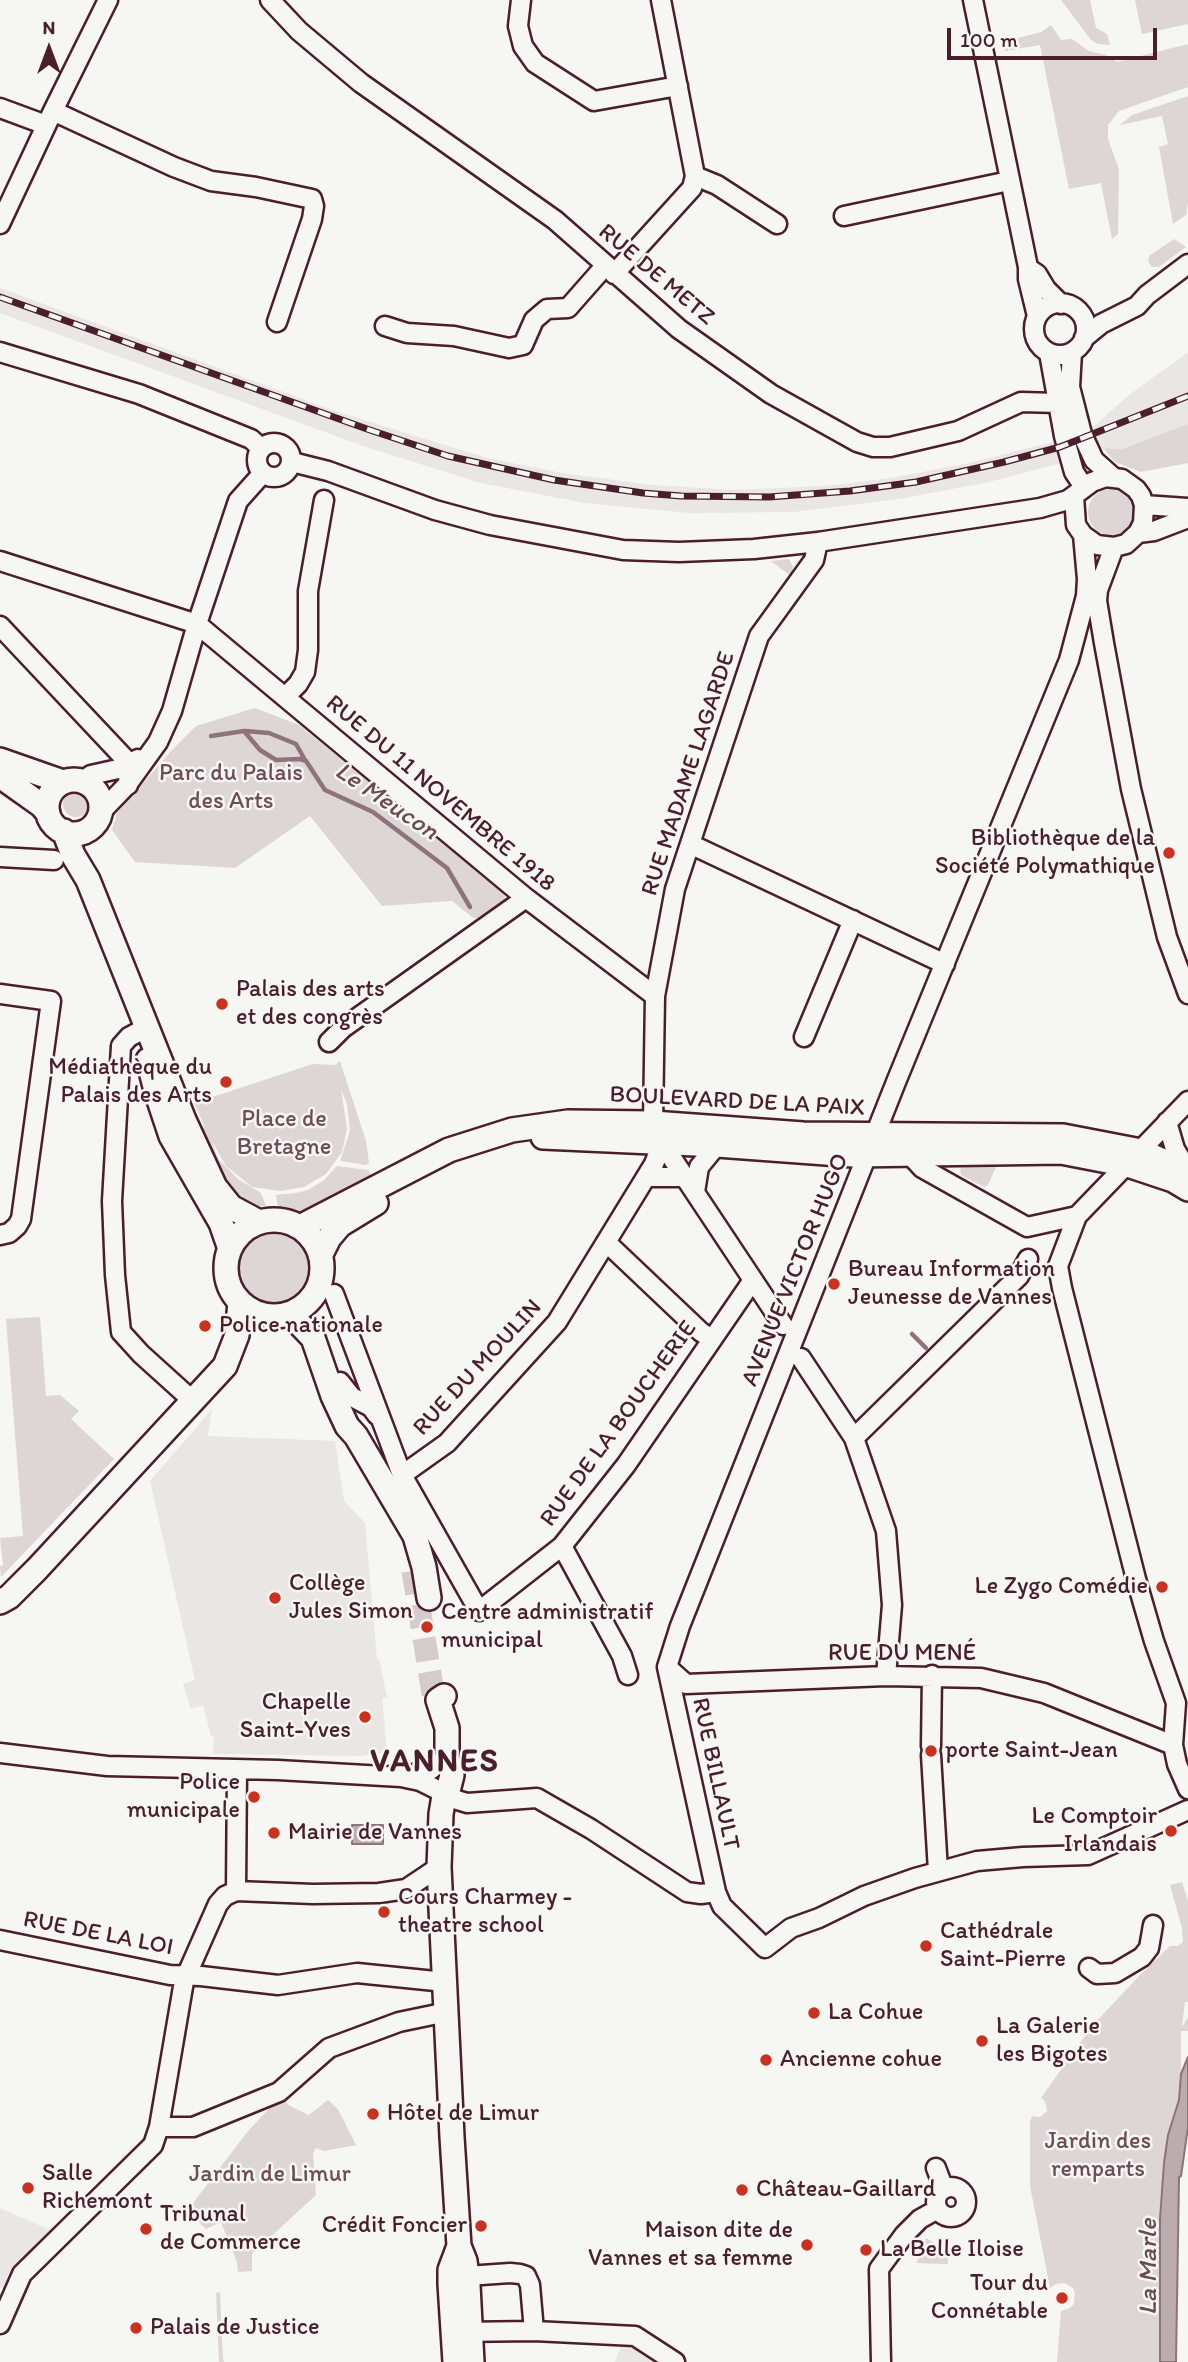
<!DOCTYPE html>
<html>
<head>
<meta charset="utf-8">
<style>
	body { margin:0 }
	#map { position:relative; width:1188px; height:2362px; overflow:hidden; background:#f6f6f2; font-family:Itim,sans-serif }
	canvas { display:block }
	.north { position:absolute; left:14px; top:14px; width:70px; height:70px; -webkit-text-stroke:5px #f6f6f2; paint-order:stroke; rotate:0deg; font-size:19px; font-weight:700; line-height:28px; text-align:center; color:#4a1f2b }
	.north::after { content:''; display:block; margin:auto; width:24px; height:32px; background:#4a1f2b; clip-path:polygon(50% 0,100% 100%,50% 72%,0 100%) }
	.scale { position:absolute; left:947px; top:28px; width:210px; height:32px; box-sizing:border-box; border:4px solid #4a1f2b; border-top:0; padding-left:9px; font-size:21px; line-height:24px; white-space:nowrap; color:#4a1f2b; -webkit-text-stroke:5px #f6f6f2; paint-order:stroke }
</style>
</head>
<body>
<div id="map">
<canvas width="1188" height="2362"></canvas>
<div class="north">N</div>
<div class="scale">100 m</div>
</div>
<script>
const g = document.querySelector('canvas').getContext('2d');
g.lineJoin = 'round';
function fillPath(path, color) { g.fillStyle = color; g.fill(path, 'evenodd'); }
const shape = rows => new Path2D(rows.map(r => 'M' + r).join(''));
function stroke(path, color, width, dash) { g.strokeStyle = color; g.lineWidth = width; g.lineCap = dash ? 'butt' : 'round'; g.setLineDash(dash || []); g.stroke(path); }
function write(font, color, halo, rows, align = 'center') {
  g.font = font + ' Itim,sans-serif'; g.lineWidth = 5; g.setLineDash([]); g.textBaseline = 'middle'; g.strokeStyle = halo; g.fillStyle = color; for (const [text, x, y, turn = 0] of rows) {
    g.save(); g.translate(x, y); g.rotate((+turn || 0) * Math.PI / 180); g.textAlign = isNaN(turn) ? turn : align; if (halo) g.strokeText(text, 0, 0); g.fillText(text, 0, 0); g.restore();
  }
}
fillPath(shape([
	[0,288,338,412,487,458,562,473,652,485,733,490,825,486,891,478,970,463,1056,441,1094,426,1128,396,1188,352,1188,424,1122,449,1103,448,1061,463,989,482,899,499,793,512,690,513,585,503,481,483,366,447,0,313],
	[212,1409,208,1436,335,1441,344,1501,365,1523,377,1659,379,1659,387,1697,382,1698,387,1752,361,1756,213,1754,214,1737,211,1736,203,1705,191,1709,183,1684,195,1680,150,1481],
	[0,2208,52,2231,10,2270,3,2289,0,2287],
	[623,2341,633,2345,660,2362,615,2362]
]), '#e9e6e3');
fillPath(shape([
	[1061,0,1090,0,1096,28,1107,34,1110,45,1098,44,1091,40],
	[1135,0,1188,0,1188,24,1142,34],
	[1051,25,1061,40,1072,39,1089,51,1106,55,1117,62,1188,44,1188,87,1119,111,1108,125,1108,139,1119,169,1118,234,1112,239,1101,183,1069,189,1040,45,1005,51,1003,42,1041,32],
	[1188,96,1188,202,1186,215,1173,224,1159,147,1168,144,1162,116,1120,125,1132,115],
	[1174,239,1186,247,1159,267,1152,267,1148,261,1149,256],
	[1188,424,1188,463,1141,472,1115,462,1103,448,1122,449],
	'1088 512a23 23 0 1 1 46 0a23 23 0 1 1-46 0Z',
	[789,559,793,567,792,577,771,561],
	[255,708,299,725,502,891,508,904,484,918,473,918,452,901,382,906,310,816,235,868,135,862,112,830,117,813,171,751,196,726],
	'63 804a13 13 0 1 1 26 0a13 13 0 1 1-26 0Z',
	[340,1061,366,1141,369,1163,366,1165,340,1161,350,1131,347,1104,341,1089,347,1128,342,1152,326,1174,304,1187,281,1191,252,1187,226,1166,212,1141,218,1159,238,1179,261,1193,266,1206,254,1206,242,1201,233,1193,215,1162,203,1135,204,1125,194,1103,313,1064,336,1065],
	[965,1165,994,1166,996,1167,988,1185,984,1187,961,1175,960,1169],
	[337,1166,368,1170,371,1174,364,1182,302,1214,278,1207,276,1195,296,1193,308,1190,324,1180],
	'235 1268a38 38 0 1 1 76 0a38 38 0 1 1-76 0Z',
	[40,1317,46,1396,60,1395,79,1411,71,1419,114,1459,1,1577,0,1566,3,1565,0,1538,23,1536,6,1319],
	[1182,1882,1188,1901,1188,2002,1185,2002,1182,2027,1188,2017,1188,2031,1181,2031,1181,2074,1179,2100,1168,2135,1161,2206,1160,2362,1057,2362,1061,2311,1070,2308,1074,2304,1075,2293,1073,2288,1065,2283,1056,2284,1050,2288,1030,2186,1030,2122,1032,2116,1040,2117,1047,2111,1045,2101,1041,2098,1092,2026,1140,1975,1170,1946,1178,1946,1183,1942,1182,1928,1170,1885],
	[280,2097,290,2106,309,2115,328,2100,338,2109,356,2145,324,2151,316,2148,313,2154,316,2195,252,2254,252,2271,238,2272,237,2262,221,2222,206,2229,187,2211,248,2131],
	[926,2238,948,2251,948,2264,915,2263,917,2262],
	[220,2292,223,2359,224,2362,219,2362,216,2293]
]), '#ddd6d5');
const water = shape([
	[352,1825,383,1825,383,1844,352,1844,352,1825],
	[1188,2057,1188,2127,1181,2176,1179,2177,1176,2362,1160,2362,1160,2219,1164,2163,1168,2135,1179,2100,1181,2074,1188,2057]
]);
fillPath(water, '#bbadae');
stroke(water, '#8e747a', 2);
stroke(shape([
	[245,731,269,733,296,744,305,760],
	[211,736,244,731,260,750,276,760,300,759,306,761,325,790,373,812,447,868,470,907],
	[912,1334,926,1348]
]), '#8e747a', 4.5);
stroke(shape([
	[413,1571,434,1699,438,1700]
]), '#d4cbca', 23, [23, 11]);
const minor = shape([
	[270,0,299,31,361,83,555,220,679,329,771,394,857,442,873,447,890,447,958,431,1021,402,1058,403],
	[521,0,518,26,523,46,535,63,594,101,678,86],
	[973,0,1028,267,1028,279,1037,316],
	[0,108,46,125],
	[53,111,174,167,211,181,256,187,312,199,314,206,312,219,277,322],
	[695,176,717,185,777,224],
	[844,216,1009,181],
	[0,224,53,111,108,0],
	[1028,268,1037,274,1046,289,1061,304],
	[614,274,692,188,695,176,661,0],
	'1034 329a26 26 0 1 1 52 0a26 26 0 1 1-52 0Z',
	[385,326,407,333,454,336,509,348,523,345,534,320,547,309,568,308,605,266],
	[1084,338,1101,324,1137,306,1147,295,1188,264],
	[0,352,139,394,251,439,261,448],
	[1072,352,1070,387,1082,434,1094,460,1113,477],
	[1049,353,1064,436,1074,472,1084,487],
	'257 460a17 17 0 1 1 34 0a17 17 0 1 1-34 0Z',
	[292,462,328,471,435,510,490,525,623,550,679,552,754,549,818,542,1040,508,1068,500,1092,482,1106,477,1122,479,1136,489,1141,496,1144,505,1143,523,1138,533,1126,544,1114,547,1097,545,1083,535,1076,525,1074,496],
	[1144,505,1188,508],
	[1138,533,1154,531,1188,518],
	[1083,535,1087,579,1086,596,1069,660,896,1082,680,1626,667,1667,716,1892,722,1906,765,1948,791,1928,819,1918,864,1896,915,1878,977,1861,1023,1857,1088,1855,1188,1810],
	[1114,547,1098,590,1097,601,1104,643,1131,789,1167,937,1188,994],
	[0,561,197,624,526,898,655,996],
	[0,626,129,763,128,785],
	[285,697,298,684,305,672,308,650,308,591,324,500],
	[83,781,91,775,118,769,138,759],
	[101,812,127,785,158,742,172,711,197,624,238,501,263,473],
	[690,844,945,964],
	[0,857,54,860],
	[0,994,51,1001,21,1219,17,1226,9,1233,0,1235],
	[142,1030,129,1037,121,1046,112,1201,115,1275,121,1332,141,1354,193,1401],
	[804,1037,853,920],
	[329,1042,343,1028,526,898],
	[1188,1101,1077,1216,1058,1266,1062,1288,1136,1579,1154,1641,1176,1703,1173,1745,1177,1764,1188,1789],
	[1167,1122,1175,1149,1188,1171],
	[653,1123,655,996,675,889,759,636,814,560,818,542],
	[662,1143,783,1325],
	[910,1155,922,1168,1027,1227],
	[646,1177,685,1177],
	[695,1192,699,1167,717,1145],
	[1027,1227,1077,1216],
	[606,1242,701,1332,712,1339],
	[334,1294,402,1475,479,1611,562,1546,626,1465,753,1280],
	[801,1358,854,1438,886,1531,892,1605,886,1676],
	[340,1382,352,1397,371,1407,377,1415],
	[854,1438,1019,1276,1028,1259],
	[402,1475,447,1443,557,1322,654,1164,662,1143],
	[562,1546,622,1656,628,1675],
	[667,1667,686,1684,886,1676,981,1678,1044,1693,1173,1745],
	[931,1746,932,1675],
	[0,1753,107,1766,278,1770,401,1777,420,1781,438,1790,444,1796,467,1803,537,1798,591,1829,687,1892,701,1894,716,1892],
	[931,1755,938,1871],
	[405,1776,430,1770,447,1757],
	[236,1891,237,1770],
	[0,1940,170,1975,201,1976,278,1985,357,1973,445,1982],
	[1089,1968,1097,1974,1115,1973,1142,1957,1149,1948,1153,1925],
	[159,2127,193,2127,279,2092,329,2048,399,2022,447,2012],
	[936,2168,944,2189],
	'936 2202a15 15 0 1 1 30 0a15 15 0 1 1-30 0Z',
	[467,2276,510,2273,520,2274,526,2276,530,2285,534,2331],
	[0,2324,22,2274,153,2145,159,2127,184,1981,218,1904,225,1896,236,1891,313,1894,379,1893,406,1889,439,1867],
	[459,2332,534,2331,635,2336,675,2362],
	[881,2362,879,2269,904,2235,920,2219,938,2209]
]);
const major = shape([
	[0,760,63,782],
	[0,776,41,805,48,813],
	'47 807a27 27 0 1 1 54 0a27 27 0 1 1-54 0Z',
	[64,831,73,855,88,880,184,1120,215,1187,231,1207,259,1222],
	[148,1060,157,1094,171,1136,221,1223,230,1249],
	[543,1137,717,1145,853,1155,1061,1152,1128,1165,1173,1180,1188,1189],
	'226 1268a48 48 0 1 1 96 0a48 48 0 1 1-96 0Z',
	[300,1227,449,1150,512,1130,568,1122,653,1123,803,1134,1063,1136,1141,1151,1188,1172],
	[321,1254,329,1238,340,1225,376,1203],
	[290,1314,313,1338,333,1396,347,1426,356,1436,415,1536,424,1567,429,1598],
	[0,1602,9,1597,37,1569,225,1366,237,1335,240,1302],
	[444,1696,438,1700,447,1728,447,1757,452,1775,448,1791,444,1796,441,1814,439,1867,452,2137,459,2246,465,2261,468,2285,472,2362],
	[455,2362,450,2284,450,2270,459,2246]
]);
stroke(minor, '#4a1f2b', 23);
stroke(major, '#4a1f2b', 28);
stroke(minor, '#f6f6f2', 18);
stroke(major, '#f6f6f2', 23);
const rail = shape([
	[0,297,367,429,448,456,554,480,643,493,681,496,769,497,850,491,916,482,1004,462,1060,447,1188,396]
]);
stroke(rail, '#4a1f2b', 7);
stroke(rail, '#f6f6f2', 4.5, [13]);
for (const [x, y, r, color] of [
	[1169,853,7,"#c8321e"],
	[222,1004,7,"#c8321e"],
	[226,1082,7,"#c8321e"],
	[834,1284,7,"#c8321e"],
	[205,1326,7,"#c8321e"],
	[1162,1587,7,"#c8321e"],
	[275,1598,7,"#c8321e"],
	[427,1627,7,"#c8321e"],
	[365,1717,7,"#c8321e"],
	[931,1751,7,"#c8321e"],
	[254,1797,7,"#c8321e"],
	[1171,1831,7,"#c8321e"],
	[274,1833,7,"#c8321e"],
	[384,1912,7,"#c8321e"],
	[926,1946,7,"#c8321e"],
	[814,2013,7,"#c8321e"],
	[982,2041,7,"#c8321e"],
	[766,2060,7,"#c8321e"],
	[373,2114,7,"#c8321e"],
	[28,2188,7,"#c8321e"],
	[742,2190,7,"#c8321e"],
	[481,2226,7,"#c8321e"],
	[146,2229,7,"#c8321e"],
	[807,2245,7,"#c8321e"],
	[866,2250,7,"#c8321e"],
	[1062,2298,7,"#c8321e"],
	[136,2328,7,"#c8321e"]
]) { const dot = new Path2D(); dot.arc(x, y, r, 0, 2 * Math.PI); g.fillStyle = color; g.fill(dot); stroke(dot, '#f6f6f2', 2.5); }
write('24px', '#4a1f2b', '#f6f6f2', [
	["RUE DE METZ",656,275,40],
	["RUE MADAME LAGARDE",689,774,-72],
	["RUE DU 11 NOVEMBRE 1918",440,794,40],
	["BOULEVARD DE LA PAIX",737,1102,3],
	["AVENUE VICTOR HUGO",796,1270,-68],
	["RUE DU MOULIN",478,1368,-47],
	["RUE DE LA BOUCHERIE",619,1424,-54],
	["RUE DU MENÉ",902,1654],
	["RUE BILLAULT",715,1774,78],
	["RUE DE LA LOI",98,1934,11]
]);
write('24px', '#6f4d56', '#f6f6f2', [
	["Parc du Palais",231,774],
	["des Arts",231,802],
	["Place de",284,1120],
	["Bretagne",284,1148],
	["Jardin des",1098,2142],
	["remparts",1098,2170],
	["Jardin de Limur",270,2175]
]);
write('24px', '#4a1f2b', '#f6f6f2', [
	["Bibliothèque de la",1155,839,"right"],
	["Société Polymathique",1155,867,"right"],
	["Palais des arts",236,990],
	["et des congrès",236,1018],
	["Médiathèque du",212,1068,"right"],
	["Palais des Arts",212,1096,"right"],
	["Bureau Information",848,1270],
	["Jeunesse de Vannes",848,1298],
	["Police nationale",219,1326],
	["Collège",289,1584],
	["Jules Simon",289,1612],
	["Le Zygo Comédie",1148,1587,"right"],
	["Centre administratif",441,1613],
	["municipal",441,1641],
	["Chapelle",351,1703,"right"],
	["Saint-Yves",351,1731,"right"],
	["porte Saint-Jean",945,1751],
	["Police",240,1783,"right"],
	["municipale",240,1811,"right"],
	["Le Comptoir",1157,1817,"right"],
	["Irlandais",1157,1845,"right"],
	["Mairie de Vannes",288,1833],
	["Cours Charmey -",398,1898],
	["theatre school",398,1926],
	["Cathédrale",940,1932],
	["Saint-Pierre",940,1960],
	["La Cohue",828,2013],
	["La Galerie",996,2027],
	["les Bigotes",996,2055],
	["Ancienne cohue",780,2060],
	["Hôtel de Limur",387,2114],
	["Salle",42,2174],
	["Richemont",42,2202],
	["Château-Gaillard",756,2190],
	["Tribunal",160,2215],
	["de Commerce",160,2243],
	["Crédit Foncier",467,2226,"right"],
	["Maison dite de",793,2231,"right"],
	["Vannes et sa femme",793,2259,"right"],
	["La Belle Iloise",880,2250],
	["Tour du",1048,2284,"right"],
	["Connétable",1048,2312,"right"],
	["Palais de Justice",150,2328]
], 'left');
write('italic 26px', '#6c4a52', '#f6f6f2', [
	["Le Meucon",386,802,34],
	["La Marle",1149,2267,-90]
]);
g.letterSpacing = '2px';
write('bold 32px', '#4a1f2b', '#f6f6f2', [
	["VANNES",435,1763]
]);
g.letterSpacing = '0px';
</script>
</body>
</html>
